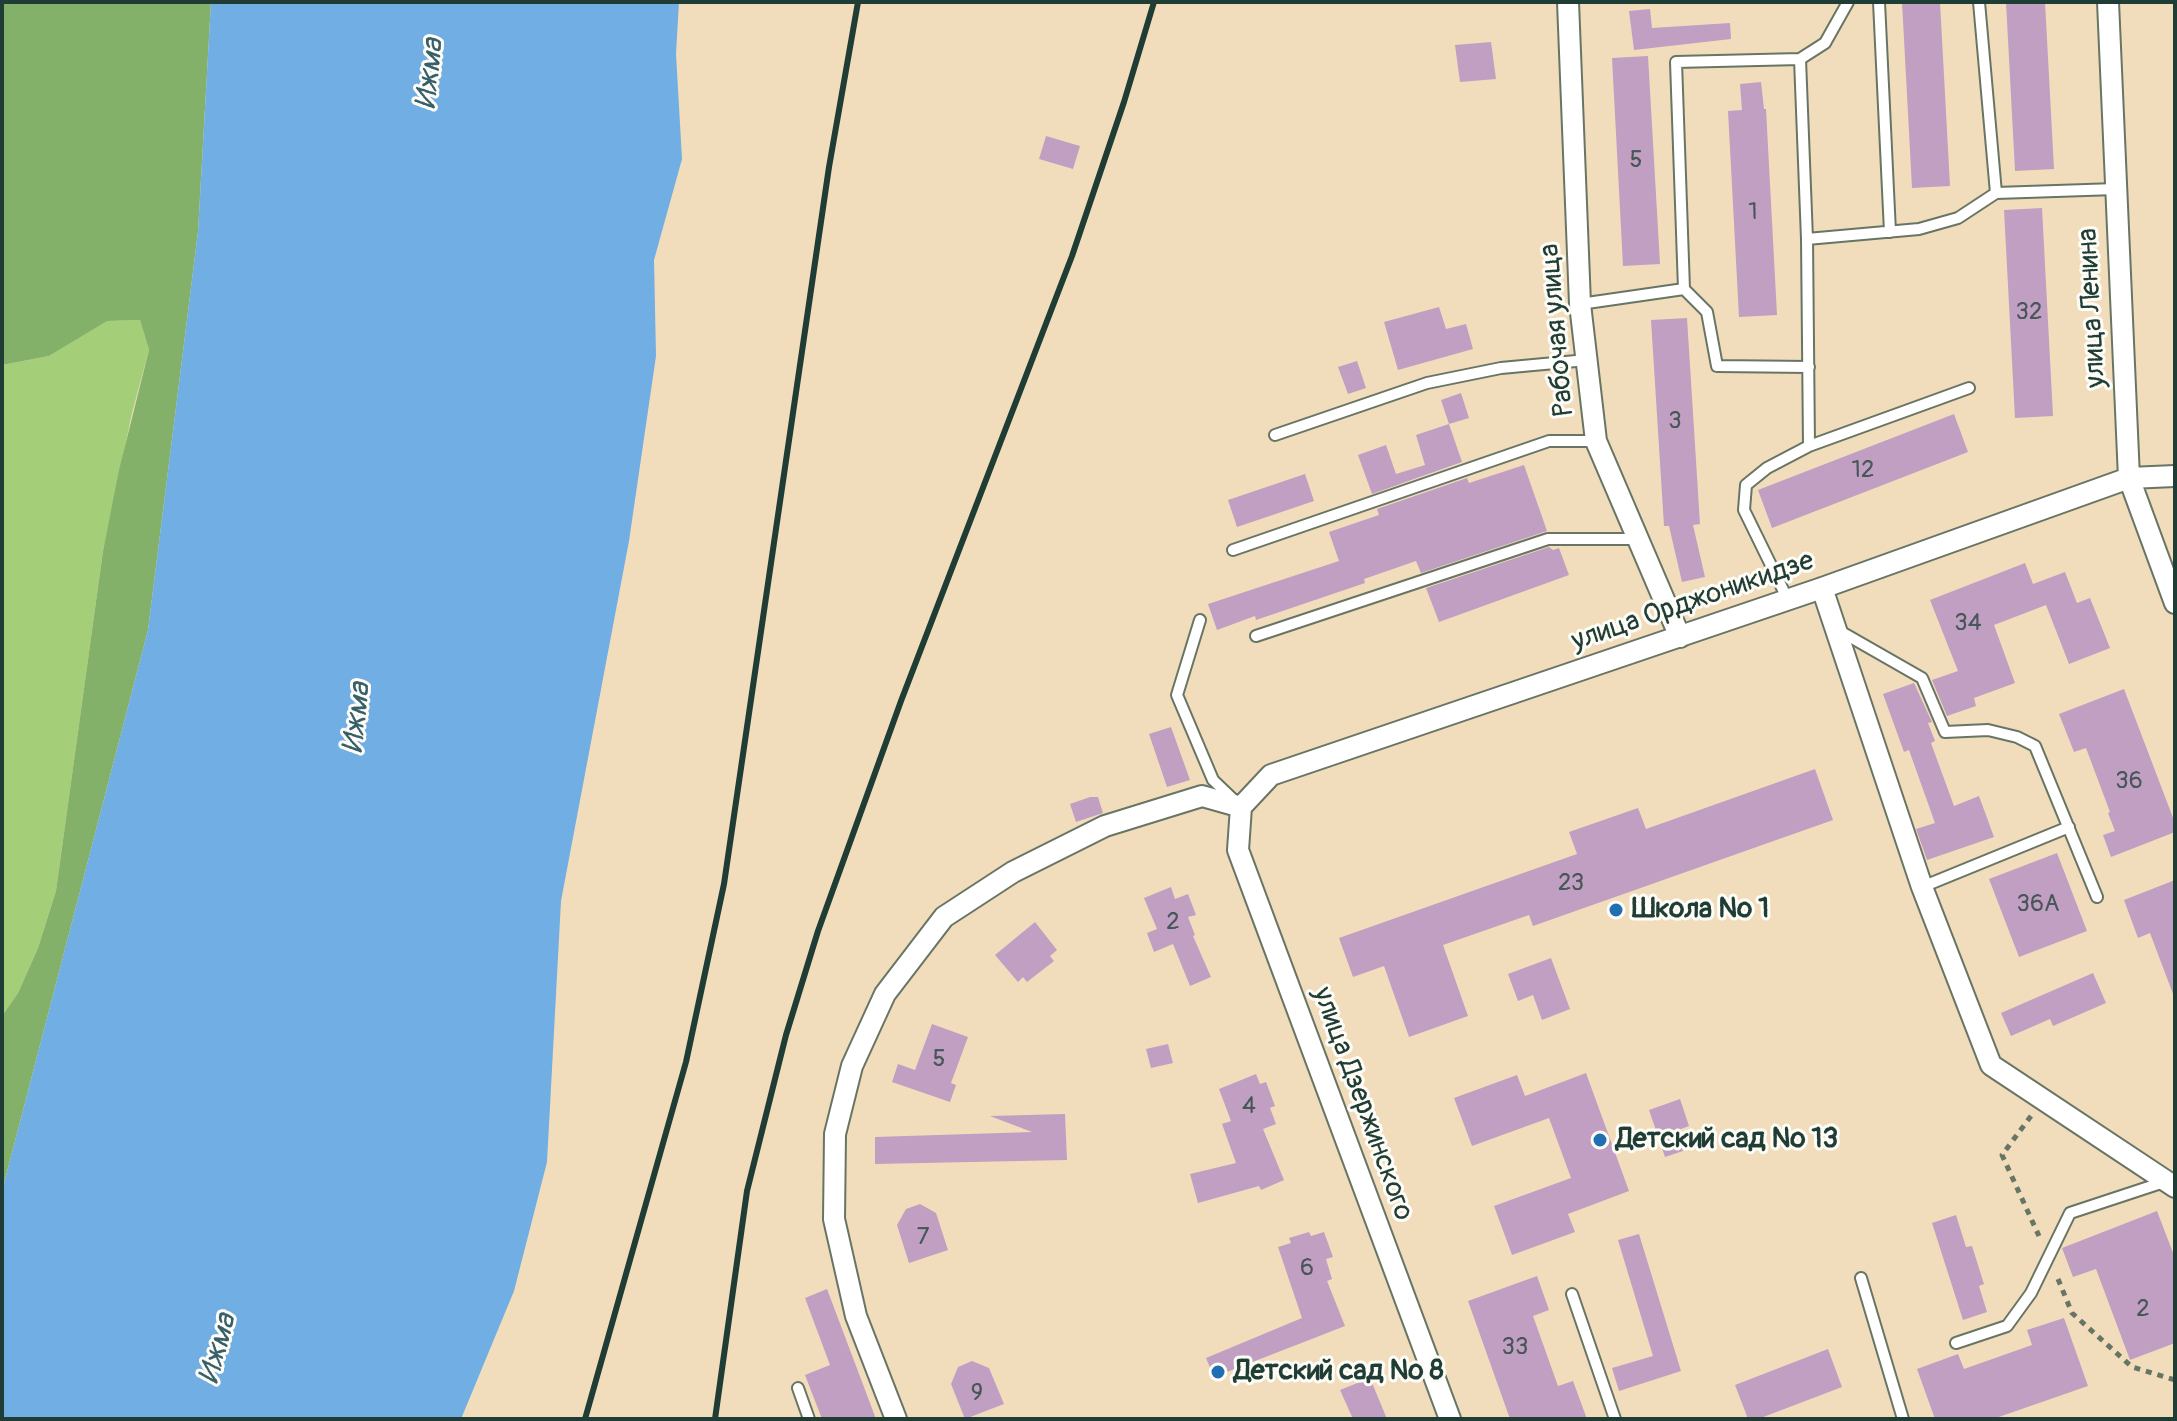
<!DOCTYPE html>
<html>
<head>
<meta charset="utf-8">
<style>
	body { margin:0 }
	#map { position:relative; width:2177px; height:1421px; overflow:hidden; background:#f1ddbc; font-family:Pangolin,sans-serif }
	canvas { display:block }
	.frame { position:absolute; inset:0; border:4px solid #1f3d34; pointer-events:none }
</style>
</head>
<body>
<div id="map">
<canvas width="2177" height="1421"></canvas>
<div class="frame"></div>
</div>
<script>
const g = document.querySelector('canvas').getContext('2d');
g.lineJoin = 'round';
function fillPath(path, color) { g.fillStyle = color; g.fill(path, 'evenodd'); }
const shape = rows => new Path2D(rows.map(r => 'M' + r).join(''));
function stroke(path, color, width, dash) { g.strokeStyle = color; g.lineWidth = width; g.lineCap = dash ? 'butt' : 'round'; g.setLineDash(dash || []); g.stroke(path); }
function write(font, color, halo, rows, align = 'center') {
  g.font = font + ' Pangolin,sans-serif'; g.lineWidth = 6; g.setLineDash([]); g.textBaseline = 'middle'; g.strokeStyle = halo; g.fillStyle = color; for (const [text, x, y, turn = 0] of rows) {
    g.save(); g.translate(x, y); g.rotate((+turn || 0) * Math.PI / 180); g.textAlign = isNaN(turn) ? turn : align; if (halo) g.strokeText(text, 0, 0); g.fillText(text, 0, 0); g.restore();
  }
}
fillPath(shape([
	[140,320,149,350,132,413,103,551,56,891,38,948,18,993,2,1016,2,365,49,356,106,321]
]), '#a5ce79');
fillPath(shape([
	[2,2,211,2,198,232,148,630,2,1191,2,1016,18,993,38,948,56,891,103,551,119,470,149,350,140,320,107,321,49,356,2,365]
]), '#84b169');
fillPath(shape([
	[211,2,679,2,676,54,682,159,654,260,656,356,629,541,561,901,547,1162,514,1291,461,1419,2,1419,2,1191,148,630,198,232]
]), '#70aee3');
fillPath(shape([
	[1902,2,1940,2,1950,186,1912,188],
	[2006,2,2045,2,2054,169,2015,171],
	[1650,9,1652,28,1730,23,1731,39,1634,50,1629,11],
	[1491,42,1496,79,1460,82,1455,45],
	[1648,56,1660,264,1623,266,1612,58],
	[1761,82,1764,109,1766,109,1777,315,1739,317,1728,111,1742,110,1740,84],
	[1046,136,1080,146,1073,169,1039,159],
	[2042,208,2053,416,2015,418,2004,210],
	[1439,307,1446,329,1466,324,1473,349,1398,370,1384,322],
	[1687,318,1700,524,1693,525,1705,577,1682,582,1669,526,1664,526,1651,320],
	[1357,361,1366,388,1348,394,1338,367],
	[1461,393,1469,418,1449,424,1441,400],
	[1954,414,1968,452,1772,528,1758,490],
	[1449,424,1462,462,1372,494,1358,455,1386,445,1396,474,1425,465,1416,435],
	[1524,465,1547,531,1421,573,1416,561,1364,579,1365,583,1256,620,1255,616,1217,630,1208,604,1339,561,1329,532,1379,515,1377,509,1467,478,1469,483],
	[1305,474,1314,501,1237,527,1228,500],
	[1549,547,1553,550,1559,548,1569,575,1439,622,1426,588],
	[2025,563,2033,584,2065,572,2077,603,2090,598,2110,648,2069,664,2046,605,1994,625,2015,683,1974,698,1976,706,1947,716,1932,680,1958,671,1930,600],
	[1914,683,1932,722,1928,723,1935,741,1931,743,1954,806,1979,796,1994,837,1927,860,1916,829,1935,823,1909,750,1904,752,1883,694],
	[2124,689,2175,823,2175,832,2111,857,2103,835,2115,831,2108,813,2110,812,2086,748,2074,752,2059,714],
	[1171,727,1190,780,1167,787,1149,734],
	[1815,769,1833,820,1533,926,1529,915,1443,945,1468,1016,1409,1037,1384,966,1353,977,1339,938,1577,854,1569,832,1638,808,1646,829],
	[1090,797,1098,797,1103,813,1076,822,1070,804],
	[2057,853,2087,931,2019,957,1989,879],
	[2175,880,2175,994,2173,994,2150,933,2138,938,2124,900],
	[1171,887,1175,899,1188,894,1196,915,1188,917,1195,935,1193,936,1211,977,1190,986,1173,944,1154,952,1147,933,1157,929,1144,898],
	[1035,922,1057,950,1050,956,1054,961,1027,982,1023,977,1018,982,995,955],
	[1551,958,1570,1009,1542,1020,1533,995,1518,1001,1508,974],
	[2093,973,2106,1003,2053,1026,2050,1019,2011,1036,2001,1013],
	[932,1024,968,1037,951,1083,956,1085,950,1102,892,1082,898,1064,915,1070],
	[1168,1044,1173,1063,1151,1068,1146,1049],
	[1586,1073,1629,1191,1568,1214,1575,1232,1512,1255,1494,1206,1571,1178,1549,1118,1472,1146,1454,1098,1517,1075,1525,1096],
	[1256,1074,1260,1084,1266,1082,1275,1106,1270,1108,1276,1124,1263,1129,1284,1180,1261,1190,1259,1186,1198,1203,1190,1174,1236,1163,1222,1124,1231,1121,1219,1089],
	[1680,1099,1689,1126,1676,1131,1683,1151,1665,1157,1649,1110],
	[1065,1114,1067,1160,875,1164,875,1137,1032,1132,990,1116],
	[920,1204,936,1213,948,1250,909,1263,897,1225,906,1209],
	[2157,1211,2175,1258,2175,1343,2130,1360,2096,1269,2073,1277,2062,1248],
	[1956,1215,1966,1247,1972,1246,1984,1284,1979,1286,1987,1312,1963,1320,1932,1223],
	[1309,1232,1311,1236,1324,1232,1333,1257,1326,1259,1332,1279,1327,1281,1345,1326,1214,1377,1206,1358,1302,1318,1278,1247,1291,1243,1289,1238],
	[1639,1234,1681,1371,1619,1391,1612,1368,1653,1356,1618,1240],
	[1537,1276,1549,1310,1533,1316,1558,1386,1573,1381,1587,1419,1510,1419,1468,1301],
	[827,1289,876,1419,822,1419,805,1375,830,1365,805,1298],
	[2064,1318,2088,1386,1993,1419,1935,1419,1917,1369,1958,1354,1964,1369,2032,1345,2027,1330],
	[1828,1349,1842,1387,1758,1419,1748,1419,1735,1385],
	[972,1361,989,1368,1004,1404,965,1419,951,1384,958,1367],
	[1370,1378,1387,1419,1353,1419,1340,1390]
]), '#c09fc3');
const lane = shape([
	[1879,2,1890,232],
	[1979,2,1996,193],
	[1800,59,1807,239,1809,446],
	[1807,239,1919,229,1958,218,1996,193,2116,189],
	[1580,304,1684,289],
	[1809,367,1717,366,1707,312,1684,289,1676,62,1800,59,1825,43,1848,2],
	[1275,435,1427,383,1501,368,1587,360],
	[1233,550,1549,441,1596,441],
	[1788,600,1744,510,1746,485,1767,468,1809,446,1969,388],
	[1200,620,1177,695,1213,780,1236,802],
	[1838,630,1922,678,1945,732,1988,730,2017,737,2035,746,2097,897],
	[1256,636,1548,539,1638,539],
	[1922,887,2069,827],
	[1861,1278,1903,1419],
	[1572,1294,1615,1419],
	[1956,1343,2007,1326,2031,1293,2070,1213,2164,1182],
	[798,1388,809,1419]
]);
const street = shape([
	[1568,2,1580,304,1596,441,1680,637],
	[2108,2,2129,478,2175,603],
	[1822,588,1922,887,1991,1065,2175,1187],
	[1241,807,1271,775,1822,588,2129,478,2175,476],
	[1241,807,1238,850,1450,1419],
	[896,1419,856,1316,834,1219,835,1134,852,1066,885,994,944,917,1013,872,1105,826,1202,796,1241,807]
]);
stroke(lane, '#687564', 14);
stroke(street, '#687564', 24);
stroke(shape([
	[2031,1116,2002,1155,2039,1236],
	[2058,1279,2072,1313,2132,1367,2175,1380]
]), '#687564', 5, [6, 6]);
stroke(lane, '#fff', 10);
stroke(street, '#fff', 20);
stroke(shape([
	[585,1419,686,1062,724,884,829,167,858,2],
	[715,1419,747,1191,786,1035,818,931,901,701,1072,256,1124,102,1154,2]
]), '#1f3d34', 6);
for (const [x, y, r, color] of [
	[1616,910,8,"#1f6fb2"],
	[1600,1140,8,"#1f6fb2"],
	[1218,1372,8,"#1f6fb2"]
]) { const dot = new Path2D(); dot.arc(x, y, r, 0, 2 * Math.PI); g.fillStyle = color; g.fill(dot); stroke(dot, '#fdfcf7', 3); }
write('24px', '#475658', null, [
	["5",1636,161],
	["1",1753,213],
	["32",2029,313],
	["3",1675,422],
	["12",1863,471],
	["34",1968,624],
	["36",2129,782],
	["23",1571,884],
	["36А",2038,905],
	["2",1173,923],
	["5",939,1060],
	["4",1249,1107],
	["7",923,1238],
	["6",1307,1269],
	["2",2143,1310],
	["33",1515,1348],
	["9",977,1394]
]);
write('28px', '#1f3d34', '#fdfcf7', [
	["улица Ленина",2093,308,-93],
	["Рабочая улица",1558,330,-95],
	["улица Орджоникидзе",1693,602,-19],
	["улица Дзержинского",1362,1104,70]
]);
write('bold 28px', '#1f3d34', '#fdfcf7', [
	["Школа № 1",1632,910],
	["Детский сад № 13",1616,1140],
	["Детский сад № 8",1234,1372]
], 'left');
write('italic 30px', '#375f69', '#fdfcf7', [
	["Ижма",431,74,-84],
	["Ижма",358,718,-84],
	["Ижма",219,1349,-75]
]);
</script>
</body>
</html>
